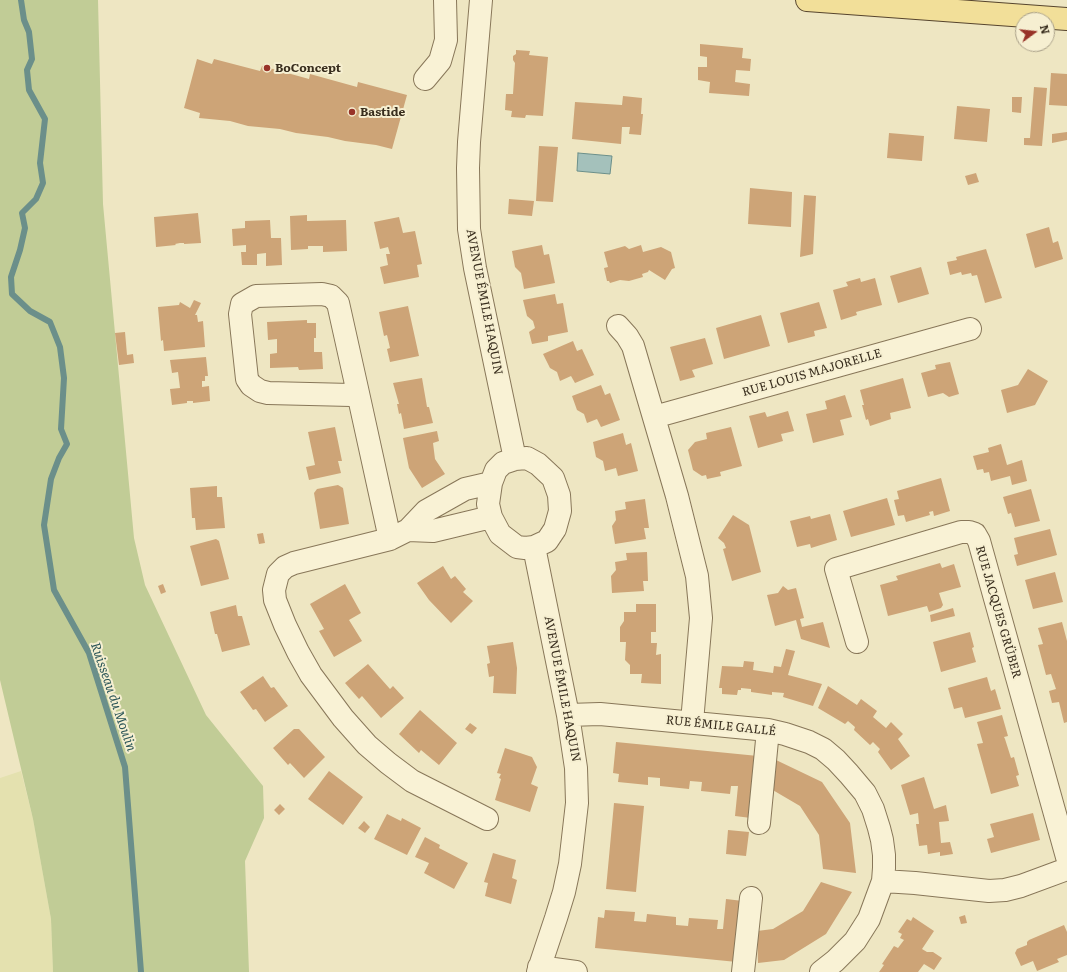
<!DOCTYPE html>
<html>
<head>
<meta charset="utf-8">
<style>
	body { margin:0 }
	#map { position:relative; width:1067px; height:972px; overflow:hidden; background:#eee6c2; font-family:Literata,serif }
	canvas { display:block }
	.north { position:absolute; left:1015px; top:12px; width:40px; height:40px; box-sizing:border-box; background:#f6efd1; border:1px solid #aaa189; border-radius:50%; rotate:75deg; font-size:11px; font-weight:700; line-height:16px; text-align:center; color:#382d1d }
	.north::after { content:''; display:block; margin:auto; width:14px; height:18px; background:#983328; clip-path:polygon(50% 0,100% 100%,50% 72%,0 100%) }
</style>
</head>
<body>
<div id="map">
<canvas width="1067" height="972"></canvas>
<div class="north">N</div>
</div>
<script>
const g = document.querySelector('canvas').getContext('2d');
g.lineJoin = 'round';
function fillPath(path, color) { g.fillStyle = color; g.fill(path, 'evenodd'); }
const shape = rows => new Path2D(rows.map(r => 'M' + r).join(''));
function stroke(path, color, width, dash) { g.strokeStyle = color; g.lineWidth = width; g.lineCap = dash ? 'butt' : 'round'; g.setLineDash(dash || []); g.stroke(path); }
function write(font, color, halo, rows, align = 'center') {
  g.font = font + ' Literata,serif'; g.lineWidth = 4; g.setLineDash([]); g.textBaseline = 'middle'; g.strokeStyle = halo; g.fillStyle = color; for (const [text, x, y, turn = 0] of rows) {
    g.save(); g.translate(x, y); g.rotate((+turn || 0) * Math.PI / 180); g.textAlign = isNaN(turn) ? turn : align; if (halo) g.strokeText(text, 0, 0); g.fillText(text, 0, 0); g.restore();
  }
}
fillPath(shape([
	[21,771,33,819,51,919,53,972,0,972,0,778]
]), '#e4e1af');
fillPath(shape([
	[0,0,98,0,103,204,134,538,145,585,206,715,263,786,264,818,245,861,249,972,53,972,51,919,33,819,0,680]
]), '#c1cc96');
const water = shape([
	[578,153,612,156,610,174,577,171,578,153]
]);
fillPath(water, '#a4c1bb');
stroke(water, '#6b8f8a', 1);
stroke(shape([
	[21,0,24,20,29,32,32,59,27,70,29,90,45,119,40,163,43,183,36,199,22,213,25,228,20,250,11,277,12,294,30,311,50,322,60,347,64,378,61,429,67,444,59,458,51,479,44,525,54,590,89,653,125,767,141,972]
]), '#6b8f8a', 6);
fillPath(shape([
	[700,44,743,48,742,58,751,59,750,71,736,70,735,82,750,84,749,96,709,93,710,82,698,80,698,67,707,67,707,57,700,56],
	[516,50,530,51,529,55,548,57,543,116,526,115,525,118,511,117,512,111,505,110,506,94,513,94,515,63,513,60,513,56,516,54],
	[197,59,212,64,214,59,260,71,262,66,309,79,310,74,357,87,358,82,407,95,392,149,376,145,345,141,328,137,296,133,280,129,248,126,230,121,199,118,200,113,184,108],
	[1051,73,1067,74,1067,106,1049,105],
	[1034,87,1047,88,1042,146,1024,145,1024,138,1030,138],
	[623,96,642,98,641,114,643,114,641,135,629,134,630,127,622,127,621,144,572,139,575,102,622,105],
	[1012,97,1022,97,1021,113,1012,112],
	[957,106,990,109,987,142,954,139],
	[1067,132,1067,140,1052,143,1052,134],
	[889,133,924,136,922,161,887,158],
	[539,146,558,147,553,202,536,201],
	[976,173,979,182,968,185,965,176],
	[750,188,792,192,791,227,748,224],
	[804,195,816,196,813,254,800,257],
	[509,199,534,201,532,216,508,214],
	[198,213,201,243,184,244,184,243,180,243,175,244,176,245,156,247,154,217],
	[307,215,307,221,346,220,347,251,323,252,323,246,308,246,308,249,291,250,290,216],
	[399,217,403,233,415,231,422,264,417,265,419,277,384,284,380,267,388,265,386,254,390,254,388,247,380,249,374,222],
	[270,220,271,238,281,238,282,265,266,266,266,253,257,254,257,265,242,265,241,252,246,252,246,245,233,246,232,229,245,228,245,221],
	[1049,227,1053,243,1058,241,1063,259,1035,268,1026,234],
	[542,245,544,255,549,254,555,283,524,289,521,273,515,267,512,251],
	[641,245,643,252,661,247,671,252,675,268,672,269,665,280,649,270,648,272,642,274,643,277,629,281,620,280,610,283,609,281,607,281,604,268,608,267,604,252,625,246,629,249],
	[986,249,1002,298,985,303,977,275,972,276,971,273,962,275,961,272,950,275,947,262,957,260,956,257],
	[921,267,929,294,898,303,890,276],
	[860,278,861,282,875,278,882,305,856,312,857,315,841,320,833,290,848,286,846,282],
	[555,294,557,304,563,303,568,332,548,336,548,341,532,344,529,332,535,328,533,321,527,316,523,300],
	[194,300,201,303,195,315,197,315,198,322,203,321,205,347,164,351,163,340,161,341,158,307,179,305,180,302,190,308],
	[819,302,827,328,814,331,815,336,788,343,780,313],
	[408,306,419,356,390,362,387,349,390,348,387,335,384,336,379,312],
	[761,315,770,346,724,359,716,328],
	[307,320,307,323,316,323,316,338,314,338,314,352,322,352,323,369,299,370,298,367,270,368,270,354,277,353,277,339,268,340,267,322],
	[125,332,127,355,133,354,134,363,119,365,115,333],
	[705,338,713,364,692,370,695,377,680,381,670,347],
	[573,341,577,351,582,349,594,375,575,383,571,376,560,381,557,372,550,368,543,354],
	[206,357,208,376,205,376,205,381,202,381,202,387,209,386,210,401,193,403,193,401,187,401,187,403,172,405,170,389,180,388,178,372,172,373,170,360],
	[950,362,959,394,949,397,943,393,928,397,921,373,936,369,935,365],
	[1028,369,1048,381,1035,405,1007,413,1001,390,1018,385],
	[422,378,427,407,429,407,433,423,404,429,401,413,399,414,397,404,399,404,393,383],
	[903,378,911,408,890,413,891,419,870,426,868,419,866,420,862,405,864,405,860,390],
	[601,385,605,395,610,393,620,420,601,427,597,419,587,423,584,414,577,410,572,396],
	[845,395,852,417,840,420,844,435,813,443,806,414,827,409,825,401],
	[788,411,794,431,781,434,783,441,758,448,749,416,765,412,767,417],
	[335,427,342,461,338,461,341,473,309,480,306,467,315,465,308,432],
	[731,427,742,466,720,472,721,476,707,479,706,475,702,476,693,470,688,450,695,442,707,439,706,433],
	[437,431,439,441,433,443,435,459,445,474,422,488,409,468,403,438],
	[623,433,626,445,631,443,638,471,618,476,616,468,605,471,603,461,596,457,593,442],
	[1001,444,1007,465,1022,460,1027,481,1012,485,1010,476,991,481,989,472,984,473,983,469,977,470,973,456,989,452,988,448],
	[941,478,950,511,934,516,933,511,929,512,930,515,906,522,904,515,898,516,894,500,899,499,897,491],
	[338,485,343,488,349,524,320,529,314,493,317,489],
	[217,486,217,497,222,497,225,528,196,530,195,518,192,518,190,488],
	[1031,489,1040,521,1015,527,1011,513,1008,514,1003,497],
	[887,498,895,525,851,537,843,511],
	[645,499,649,528,644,528,646,539,615,544,612,526,616,520,615,511,626,509,625,502],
	[830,514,837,540,811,548,810,544,797,547,790,521,810,516,811,519],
	[733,515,749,525,761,572,732,581,723,549,726,548,724,543,718,538],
	[1050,529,1057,555,1017,566,1014,555,1018,554,1014,538],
	[263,533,265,543,259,544,257,534],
	[216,539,219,541,229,579,201,586,190,546],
	[647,552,648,581,643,581,644,591,612,593,611,576,616,570,615,562,627,560,626,553],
	[940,563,942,568,954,564,961,587,939,593,943,605,941,608,929,612,927,606,888,616,880,585,898,580,896,576],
	[443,566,451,579,455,576,466,589,463,592,473,601,451,623,429,600,417,583],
	[1055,572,1063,602,1033,609,1025,580],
	[163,584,166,592,161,594,158,586],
	[345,584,361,613,349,620,362,641,334,657,319,631,324,629,310,604],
	[783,586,788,590,796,588,804,618,800,619,802,627,823,622,830,648,801,639,796,620,775,626,767,595,778,593],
	[636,604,656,604,656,632,651,632,651,643,657,643,656,655,661,654,661,684,641,683,642,674,630,674,630,665,625,660,626,642,620,642,620,627,624,621,624,612,636,612],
	[236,605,238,616,242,616,250,645,222,652,217,634,215,634,210,612],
	[953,608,955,616,931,622,930,615],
	[1062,622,1067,641,1067,722,1064,723,1059,702,1052,703,1049,691,1056,689,1051,674,1046,675,1038,645,1043,644,1038,628],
	[970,632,974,647,972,648,976,662,941,672,933,642],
	[513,642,517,668,516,694,493,693,494,676,489,677,487,664,490,663,487,646],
	[786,649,795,651,788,675,822,684,813,706,783,697,784,693,772,692,772,695,751,692,751,689,741,688,741,690,738,690,737,695,722,694,722,688,719,688,722,666,743,667,744,661,754,662,753,670,773,673,774,666,781,667],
	[368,664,390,689,393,686,404,698,381,718,362,696,359,699,345,683],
	[263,676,271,688,274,687,288,706,265,722,256,709,253,710,240,692],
	[987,677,991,691,995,689,1001,709,965,718,962,707,954,709,948,688],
	[828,686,857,705,861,699,877,711,873,717,886,728,891,722,903,734,898,739,910,756,891,770,878,752,880,749,873,742,870,745,854,730,855,727,848,721,845,724,818,708],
	[420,710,457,743,439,765,421,750,419,753,399,734],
	[1002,715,1008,736,1004,737,1005,739,1011,758,1014,757,1019,775,1016,776,1019,786,991,794,977,744,983,743,977,722],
	[470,723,477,728,472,734,465,729],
	[294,729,299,729,325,757,304,778,290,763,288,765,273,748],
	[616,742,758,756,751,818,735,816,738,786,731,786,730,794,701,791,702,782,690,781,689,789,660,786,660,778,648,777,648,785,618,782,619,774,613,773],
	[505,748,532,757,537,767,531,784,538,787,530,812,495,800,501,779,499,778,501,774,497,773],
	[776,760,822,782,850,823,856,873,823,869,819,835,800,806,771,789],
	[329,771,363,797,343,825,308,799],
	[924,777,934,809,946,805,949,821,939,822,941,843,950,842,953,854,940,856,940,852,928,854,927,845,919,846,916,824,919,824,918,813,910,815,901,785],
	[614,803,644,806,636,892,606,889],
	[280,804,285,809,279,815,274,810],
	[1033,813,1040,840,991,853,987,839,994,837,990,824],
	[387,814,401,821,402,818,421,828,407,855,374,839],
	[364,821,370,827,365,833,358,828],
	[728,830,749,832,746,856,726,854],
	[425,837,440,845,439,848,468,863,454,889,424,873,429,863,415,857],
	[493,853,516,860,512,878,517,880,511,904,485,896,488,883,484,882],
	[821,882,852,892,826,934,784,960,758,963,757,931,773,929,803,911],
	[726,899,743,901,737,962,595,948,598,917,604,918,605,910,635,912,634,921,646,922,647,914,676,917,676,925,688,926,689,918,718,920,717,929,723,929],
	[965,915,967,923,961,924,959,917],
	[913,917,934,931,922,949,927,952,933,952,942,958,934,970,924,964,918,972,879,972,884,965,882,964,894,946,898,948,904,940,900,938,902,934,898,932,907,919,911,921],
	[1064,925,1067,932,1067,955,1057,959,1059,962,1037,971,1033,961,1021,966,1015,953,1017,949,1027,945,1027,942,1029,940]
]), '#cda477');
const minor = shape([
	[481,0,469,142,468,168,469,229,475,268,515,459],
	[425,79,440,61,446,40,445,0],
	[618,326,627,336,633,346,677,496,697,576,701,618,692,722],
	[358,393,351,395,268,393,260,391,251,385,247,379,240,314,242,304,256,296,322,294,331,296,338,303,358,393,390,539],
	[654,417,970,329],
	[527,458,538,464,553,478,559,495,560,511,555,529,547,541,534,547,525,548,517,547,500,534,491,517,488,504,491,483,496,470,503,463,515,459,527,458],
	[408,530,433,531,491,517],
	[534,547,568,715,576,768,577,803,570,864,564,892,556,918,538,972],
	[857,642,836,569,961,532,969,532,975,534,979,541,1067,857],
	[568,715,600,714,768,730,785,734,809,742,823,749,836,760,849,774,865,793,873,809,879,828,882,840,884,855,884,868,883,881,869,919,855,941,835,961,821,972],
	[487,819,412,781,388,763,367,745,343,718,311,675,298,652,285,625,275,600,274,590,278,574,285,567,294,563,390,539,408,530,426,511,465,489,491,483],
	[759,823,768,730],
	[883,881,915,883,989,891,1005,890,1021,886,1067,869],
	[539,967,576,972],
	[743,972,751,898]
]);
const major = shape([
	[807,0,1067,19]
]);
stroke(minor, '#887759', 24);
stroke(major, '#56442d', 24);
stroke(minor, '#f9f2d5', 22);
stroke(major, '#f2df99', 22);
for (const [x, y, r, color] of [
	[267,68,4,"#983328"],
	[352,112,4,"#983328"]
]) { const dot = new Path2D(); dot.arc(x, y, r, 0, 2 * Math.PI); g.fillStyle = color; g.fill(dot); stroke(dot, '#f6efd1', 1.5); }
write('bold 12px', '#382d1d', '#f6efd1', [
	["BoConcept",275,68],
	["Bastide",360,112]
], 'left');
write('12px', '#382d1d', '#f6efd1', [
	["AVENUE ÉMILE HAQUIN",484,302,79],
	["RUE LOUIS MAJORELLE",812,373,-16],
	["RUE JACQUES GRÜBER",998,612,74],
	["AVENUE ÉMILE HAQUIN",562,689,79],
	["RUE ÉMILE GALLÉ",721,726,6]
]);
write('italic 13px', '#2c5658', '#f6efd1', [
	["Ruisseau du Moulin",113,697,71]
]);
</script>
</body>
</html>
